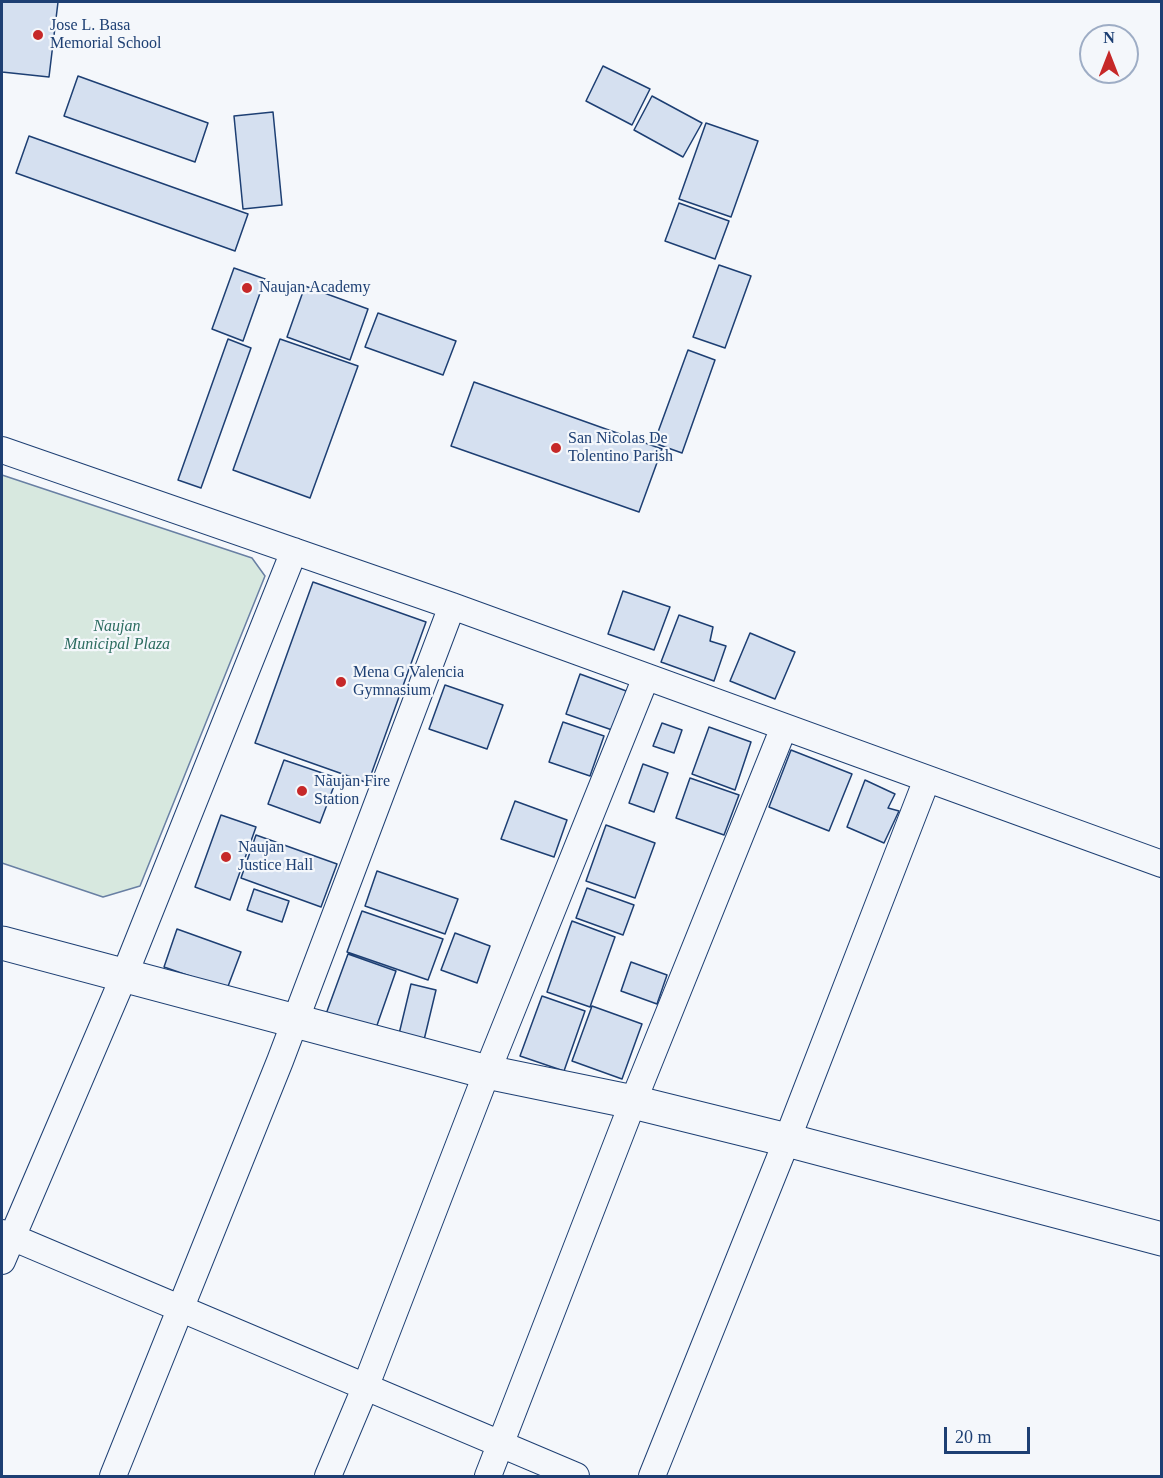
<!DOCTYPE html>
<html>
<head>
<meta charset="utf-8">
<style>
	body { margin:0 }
	#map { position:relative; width:1163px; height:1478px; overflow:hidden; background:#f4f7fb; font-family:Georgia,serif }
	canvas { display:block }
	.frame { position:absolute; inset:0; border:3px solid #1d3f73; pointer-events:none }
	.north { position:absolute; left:1079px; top:24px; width:60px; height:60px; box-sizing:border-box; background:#f4f7fb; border:2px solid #9eadc5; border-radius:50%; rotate:0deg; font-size:16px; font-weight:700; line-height:24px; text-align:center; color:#1d3f73 }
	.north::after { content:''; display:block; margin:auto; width:21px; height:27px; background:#c62828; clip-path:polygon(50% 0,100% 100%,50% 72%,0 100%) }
	.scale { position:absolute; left:944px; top:1427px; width:86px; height:27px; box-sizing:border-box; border:3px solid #1d3f73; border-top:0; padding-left:8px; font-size:18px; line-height:21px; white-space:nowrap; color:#1d3f73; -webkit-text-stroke:4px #f4f7fb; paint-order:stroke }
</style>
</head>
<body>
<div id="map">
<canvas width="1163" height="1478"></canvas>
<div class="frame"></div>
<div class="north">N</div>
<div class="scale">20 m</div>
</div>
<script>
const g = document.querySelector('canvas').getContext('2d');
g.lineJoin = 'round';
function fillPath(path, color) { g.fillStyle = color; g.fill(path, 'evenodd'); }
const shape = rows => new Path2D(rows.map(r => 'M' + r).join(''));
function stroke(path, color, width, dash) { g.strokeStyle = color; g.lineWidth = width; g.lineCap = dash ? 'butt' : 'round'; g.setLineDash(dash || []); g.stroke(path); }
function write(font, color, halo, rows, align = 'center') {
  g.font = font + ' Georgia,serif'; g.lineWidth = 4.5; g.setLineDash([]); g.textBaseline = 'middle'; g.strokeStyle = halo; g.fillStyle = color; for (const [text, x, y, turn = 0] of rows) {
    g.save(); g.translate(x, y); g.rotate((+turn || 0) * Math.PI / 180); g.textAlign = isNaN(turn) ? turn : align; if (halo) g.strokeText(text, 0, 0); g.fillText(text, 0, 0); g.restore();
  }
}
const green = shape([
	[2,475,252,558,265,576,140,886,103,897,2,863,2,475]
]);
fillPath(green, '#d7e8df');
stroke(green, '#687fa3', 1.5);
const building = shape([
	[2,2,58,2,49,77,2,72,2,2],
	[603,66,650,89,632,125,586,101,603,66],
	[78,76,208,123,195,162,64,116,78,76],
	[652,96,702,123,683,157,634,130,652,96],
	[273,112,282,205,243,209,234,116,273,112],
	[706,123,758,141,731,217,679,199,706,123],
	[29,136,248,214,235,251,16,173,29,136],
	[679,203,729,221,715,259,665,241,679,203],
	[719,265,751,276,725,348,693,337,719,265],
	[234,268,265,279,243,341,212,329,234,268],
	[305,286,368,309,350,360,287,337,305,286],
	[378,313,456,341,443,375,365,347,378,313],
	[228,339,251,348,201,488,178,480,228,339],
	[280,339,358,366,310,498,233,470,280,339],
	[688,350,715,360,682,453,654,443,688,350],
	[474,382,662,449,639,512,451,446,474,382],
	[313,582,426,622,368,783,255,743,313,582],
	[623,591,670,607,654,650,608,634,623,591],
	[679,615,713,627,710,641,726,646,714,681,661,662,679,615],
	[750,633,795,652,775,699,730,681,750,633],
	[580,674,629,692,615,731,566,714,580,674],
	[445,685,503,705,487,749,429,729,445,685],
	[563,722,604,736,590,776,549,762,563,722],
	[662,723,682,730,674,753,653,746,662,723],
	[709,727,751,742,735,790,692,774,709,727],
	[791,750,852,774,829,831,769,807,791,750],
	[284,760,337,778,320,823,268,804,284,760],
	[643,764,668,773,654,812,629,803,643,764],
	[690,778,739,795,724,835,676,818,690,778],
	[865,780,895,794,888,808,899,811,884,843,847,827,865,780],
	[515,801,567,820,554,857,501,839,515,801],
	[221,815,256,827,230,900,195,887,221,815],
	[606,825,655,843,635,898,586,881,606,825],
	[256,835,337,864,321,907,241,878,256,835],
	[377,871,458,899,445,934,365,906,377,871],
	[587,888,634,905,623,935,576,918,587,888],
	[254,889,289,901,282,922,247,910,254,889],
	[362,911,443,939,428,980,347,952,362,911],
	[572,921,615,937,590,1007,547,992,572,921],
	[177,929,241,952,227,989,164,967,177,929],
	[455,933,490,946,477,983,441,970,455,933],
	[348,954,396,971,375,1031,326,1014,348,954],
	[631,962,667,975,657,1004,621,991,631,962],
	[411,984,436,990,424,1040,399,1034,411,984],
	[542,996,585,1011,564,1071,520,1056,542,996],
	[592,1006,642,1024,622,1079,572,1061,592,1006]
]);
fillPath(building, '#d5e0f0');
stroke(building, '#1d3f73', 1.5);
const street = shape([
	[2,450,452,606,1162,864],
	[2,1233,576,1476],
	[2,1261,124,976,294,551],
	[113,1476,280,1061,452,606],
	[328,1476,365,1388,487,1072,646,677],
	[488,1476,633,1102,784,727],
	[652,1476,787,1140,927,779]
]);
const secondary = shape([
	[2,943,487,1072,633,1102,787,1140,1162,1239]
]);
stroke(street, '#1d3f73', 28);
stroke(secondary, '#1d3f73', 35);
stroke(street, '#f4f7fb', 26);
stroke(secondary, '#f4f7fb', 33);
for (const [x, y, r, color] of [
	[38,35,6,"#c62828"],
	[247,288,6,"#c62828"],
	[556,448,6,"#c62828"],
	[341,682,6,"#c62828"],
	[302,791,6,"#c62828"],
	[226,857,6,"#c62828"]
]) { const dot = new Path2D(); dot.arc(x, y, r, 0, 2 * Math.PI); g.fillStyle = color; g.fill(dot); stroke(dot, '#f4f7fb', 2); }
write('16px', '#1d3f73', '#f4f7fb', [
	["Jose L. Basa",50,26],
	["Memorial School",50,44],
	["Naujan Academy",259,288],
	["San Nicolas De",568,439],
	["Tolentino Parish",568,457],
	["Mena G Valencia",353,673],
	["Gymnasium",353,691],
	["Naujan Fire",314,782],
	["Station",314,800],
	["Naujan",238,848],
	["Justice Hall",238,866]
], 'left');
write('italic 16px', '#2c6c60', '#f4f7fb', [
	["Naujan",117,627],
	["Municipal Plaza",117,645]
]);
</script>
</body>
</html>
